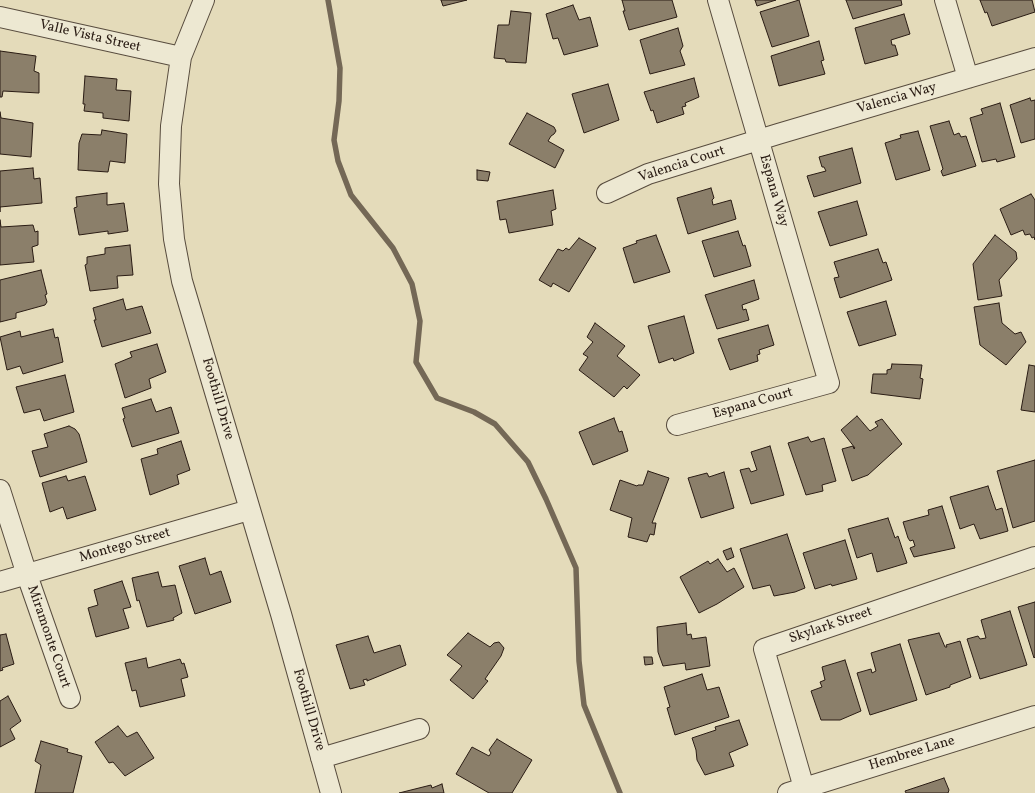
<!DOCTYPE html>
<html>
<head>
<meta charset="utf-8">
<style>
	body { margin:0 }
	canvas { display:block; background:#e4dbba }
</style>
</head>
<body>
<canvas width="1035" height="793"></canvas>
<script>
const g = document.querySelector('canvas').getContext('2d');
g.lineJoin = 'round';
const shape = rows => new Path2D(rows.map(r => 'M' + r).join(''));
function stroke(path, color, width, dash) { g.strokeStyle = color; g.lineWidth = width; g.lineCap = dash ? 'butt' : 'round'; g.setLineDash(dash || []); g.stroke(path); }
function fillPath(path, color) { g.fillStyle = color; g.fill(path, 'evenodd'); }
function write(font, color, halo, rows, align = 'center') {
  g.font = font + ' Vollkorn,serif'; g.lineWidth = 4; g.setLineDash([]); g.textBaseline = 'middle'; g.strokeStyle = halo; g.fillStyle = color; for (const [text, x, y, turn = 0] of rows) {
    g.save(); g.translate(x, y); g.rotate((+turn || 0) * Math.PI / 180); g.textAlign = isNaN(turn) ? turn : align; if (halo) g.strokeText(text, 0, 0); g.fillText(text, 0, 0); g.restore();
  }
}
stroke(shape([
	[328,0,340,68,339,101,334,140,338,161,351,195,393,248,412,284,420,321,416,362,437,398,474,412,495,424,528,462,546,499,576,568,579,661,584,705,620,793]
]), '#746856', 5.5);
const building = shape([
	[441,0,467,0,443,6,441,0],
	[622,0,672,0,677,17,629,30,623,11,625,11,622,0],
	[755,0,776,0,757,6,755,0],
	[799,0,809,36,772,47,760,12,799,0],
	[846,0,901,0,902,5,853,19,846,0],
	[980,0,1032,0,1035,12,992,26,987,12,985,13,980,0],
	[573,5,579,20,590,17,598,46,564,55,558,38,553,39,546,14,573,5],
	[511,11,531,13,526,63,506,62,505,59,494,58,498,25,509,25,511,11],
	[904,14,910,34,891,40,892,45,895,45,898,55,865,64,855,28,904,14],
	[678,28,683,46,680,51,685,65,650,74,640,40,678,28],
	[819,41,824,60,821,61,825,74,779,86,771,56,819,41],
	[0,51,36,56,34,71,39,73,39,93,3,91,2,97,0,97,0,51],
	[85,76,117,79,116,90,131,91,129,121,103,118,103,113,84,111,85,104,83,104,85,76],
	[694,78,699,97,685,103,686,106,682,107,684,114,657,123,653,110,651,111,644,92,694,78],
	[608,84,619,120,584,133,572,94,608,84],
	[1030,98,1031,101,1035,100,1035,139,1021,143,1010,105,1030,98],
	[1000,103,1015,157,997,162,996,159,982,162,970,118,983,114,981,109,1000,103],
	[0,112,1,118,33,123,31,157,0,154,0,112],
	[527,113,554,127,556,131,554,134,551,136,548,141,564,150,555,168,509,144,527,113],
	[949,121,954,135,959,133,961,137,966,136,976,166,943,176,941,171,943,169,930,126,949,121],
	[102,130,127,134,125,163,110,161,108,172,78,170,79,143,82,134,101,135,102,130],
	[918,131,930,170,896,180,885,143,901,138,900,135,918,131],
	[852,148,861,183,814,197,807,176,826,171,824,167,822,167,819,157,852,148],
	[33,168,34,179,40,178,42,203,0,207,0,212,0,171,33,168],
	[477,170,490,172,488,181,477,180,477,170],
	[711,188,714,198,712,200,713,205,731,200,736,219,688,234,677,198,711,188],
	[553,190,556,209,551,211,553,225,509,233,506,219,500,220,497,201,553,190],
	[107,193,107,205,124,203,128,231,108,234,108,231,79,235,74,208,77,207,76,197,107,193],
	[1031,194,1035,200,1035,240,1034,237,1032,238,1030,234,1025,235,1023,230,1011,235,1000,209,1031,194],
	[857,201,867,235,830,246,818,212,857,201],
	[0,220,1,227,33,225,35,232,38,231,38,245,32,247,34,262,0,265,0,220],
	[738,231,743,246,745,245,751,266,714,277,702,241,738,231],
	[656,235,670,272,634,283,623,248,637,243,636,241,656,235],
	[995,235,1016,252,1017,259,999,280,1002,296,978,300,973,264,995,235],
	[579,238,596,248,569,292,553,283,551,287,539,280,558,249,563,251,566,248,569,250,579,238],
	[130,245,133,275,117,276,118,288,90,291,85,265,87,264,87,257,105,254,105,248,130,245],
	[878,249,883,263,886,262,892,280,840,298,834,278,839,277,834,262,878,249],
	[41,270,47,294,45,295,47,302,45,305,16,313,16,318,0,322,0,280,41,270],
	[754,280,759,299,742,305,743,310,746,309,749,320,717,329,705,295,754,280],
	[123,299,126,310,142,306,151,333,102,347,94,320,96,320,93,308,123,299],
	[886,301,896,335,859,346,847,312,886,301],
	[999,303,1002,323,1015,334,1021,332,1026,342,1006,365,980,345,974,307,999,303],
	[684,316,694,353,674,361,673,358,659,363,648,326,684,316],
	[595,323,625,346,617,356,640,375,627,389,624,386,614,397,579,370,588,357,583,354,593,342,587,337,595,323],
	[768,325,774,345,759,350,760,354,757,355,758,361,730,370,718,339,768,325],
	[53,329,55,338,58,337,63,362,23,374,20,366,7,370,0,337,20,331,21,337,53,329],
	[157,344,166,372,149,379,151,388,125,398,115,364,132,357,130,352,157,344],
	[892,364,922,365,920,378,923,379,920,399,871,393,873,374,887,374,887,370,891,369,892,364],
	[1029,365,1035,366,1035,412,1021,410,1029,365],
	[65,375,74,412,44,421,40,409,24,413,16,387,65,375],
	[151,399,156,412,171,407,179,433,132,447,123,419,125,418,122,408,151,399],
	[857,416,870,431,878,426,875,422,882,419,902,444,868,475,852,481,842,449,853,446,854,449,855,448,841,430,857,416],
	[614,418,619,432,622,431,628,451,593,465,579,432,614,418],
	[69,426,75,429,79,434,87,462,40,477,32,451,48,447,44,434,69,426],
	[808,437,811,442,824,438,836,481,822,485,823,491,806,495,788,443,808,437],
	[181,441,190,470,177,475,179,484,150,495,141,459,158,454,157,449,181,441],
	[770,446,784,495,751,504,740,470,749,468,751,472,757,470,751,452,770,446],
	[1035,460,1035,521,1013,528,997,471,1035,460],
	[648,471,669,478,652,523,656,523,654,535,650,534,647,542,628,537,632,518,610,510,620,480,637,486,638,485,643,485,648,471],
	[724,472,734,508,701,518,688,478,707,473,709,477,724,472],
	[66,476,68,481,85,476,96,510,67,519,63,507,50,512,42,483,66,476],
	[988,486,996,510,1002,508,1008,531,980,539,974,524,960,529,950,497,988,486],
	[942,506,955,548,914,557,910,548,915,546,913,540,910,541,908,538,903,522,929,515,928,510,942,506],
	[888,518,895,538,898,536,907,563,877,572,872,553,857,558,848,529,888,518],
	[787,534,805,588,795,592,774,596,770,585,753,589,740,549,787,534],
	[845,540,857,579,832,586,831,584,815,589,803,553,845,540],
	[731,548,734,557,727,560,723,551,731,548],
	[205,558,210,575,221,571,231,602,195,614,179,566,205,558],
	[718,559,727,572,734,568,744,587,717,604,699,613,680,577,708,561,710,564,718,559],
	[158,572,162,587,175,585,182,613,173,618,174,620,147,627,139,600,137,601,132,578,158,572],
	[122,581,131,607,123,609,129,628,96,637,88,608,98,605,94,590,122,581],
	[1035,602,1035,657,1034,658,1018,607,1035,602],
	[1010,611,1027,665,980,679,967,639,978,636,980,639,986,638,981,620,1010,611],
	[686,623,687,635,691,634,692,639,706,637,710,666,686,670,685,663,663,666,658,652,657,627,686,623],
	[468,633,490,647,494,643,499,642,504,648,501,656,485,679,488,681,473,699,450,680,462,666,447,655,468,633],
	[939,633,945,647,947,647,946,645,960,641,971,677,950,685,950,687,926,695,908,640,939,633],
	[6,634,14,664,2,668,3,670,0,671,0,635,6,634],
	[368,636,374,653,400,645,406,665,367,681,367,679,363,680,365,685,350,689,336,645,368,636],
	[900,644,917,700,870,715,857,673,871,669,872,673,876,671,871,653,900,644],
	[644,657,652,657,653,664,645,665,644,657],
	[146,658,148,668,180,659,182,664,184,663,188,677,181,679,185,696,140,707,136,690,132,691,125,663,146,658],
	[845,660,861,711,840,720,821,720,811,691,822,687,820,682,825,680,822,667,845,660],
	[702,674,707,690,719,687,729,717,675,735,667,708,670,707,664,687,702,674],
	[8,696,21,721,10,729,15,739,0,747,0,701,8,696],
	[739,720,748,745,729,753,734,766,705,775,697,760,696,750,692,738,716,730,715,727,739,720],
	[118,726,127,737,137,732,154,758,125,776,113,762,109,763,95,742,118,726],
	[497,739,532,760,512,793,489,793,456,774,472,747,489,756,491,753,489,750,497,739],
	[41,741,68,749,67,752,82,756,73,793,35,793,41,765,35,761,41,741],
	[944,778,949,790,948,793,906,793,905,791,944,778],
	[442,784,444,793,399,793,431,785,432,788,442,784]
]);
fillPath(building, '#8b7f6a');
stroke(building, '#2a1c14', 1);
const minor = shape([
	[204,0,181,57,171,126,169,184,174,239,182,281,281,614,331,793],
	[945,0,968,78],
	[0,17,181,57],
	[607,193,648,174,778,134,1035,58],
	[677,425,829,383,718,0],
	[0,490,27,575,70,698],
	[0,582,249,510],
	[321,758,419,729],
	[804,788,764,649,1035,557],
	[788,793,1035,716]
]);
stroke(minor, '#584c3e', 22);
stroke(minor, '#ede8d2', 20);
write('14px', '#2a1c14', '#ede8d2', [
	["Valle Vista Street",90,37,13],
	["Valencia Way",897,99,-16],
	["Valencia Court",682,165,-18],
	["Espana Way",773,191,74],
	["Foothill Drive",217,399,74],
	["Espana Court",753,404,-16],
	["Montego Street",125,546,-16],
	["Skylark Street",831,626,-19],
	["Miramonte Court",48,637,71],
	["Foothill Drive",308,710,74],
	["Hembree Lane",912,754,-17]
]);
</script>
</body>
</html>
